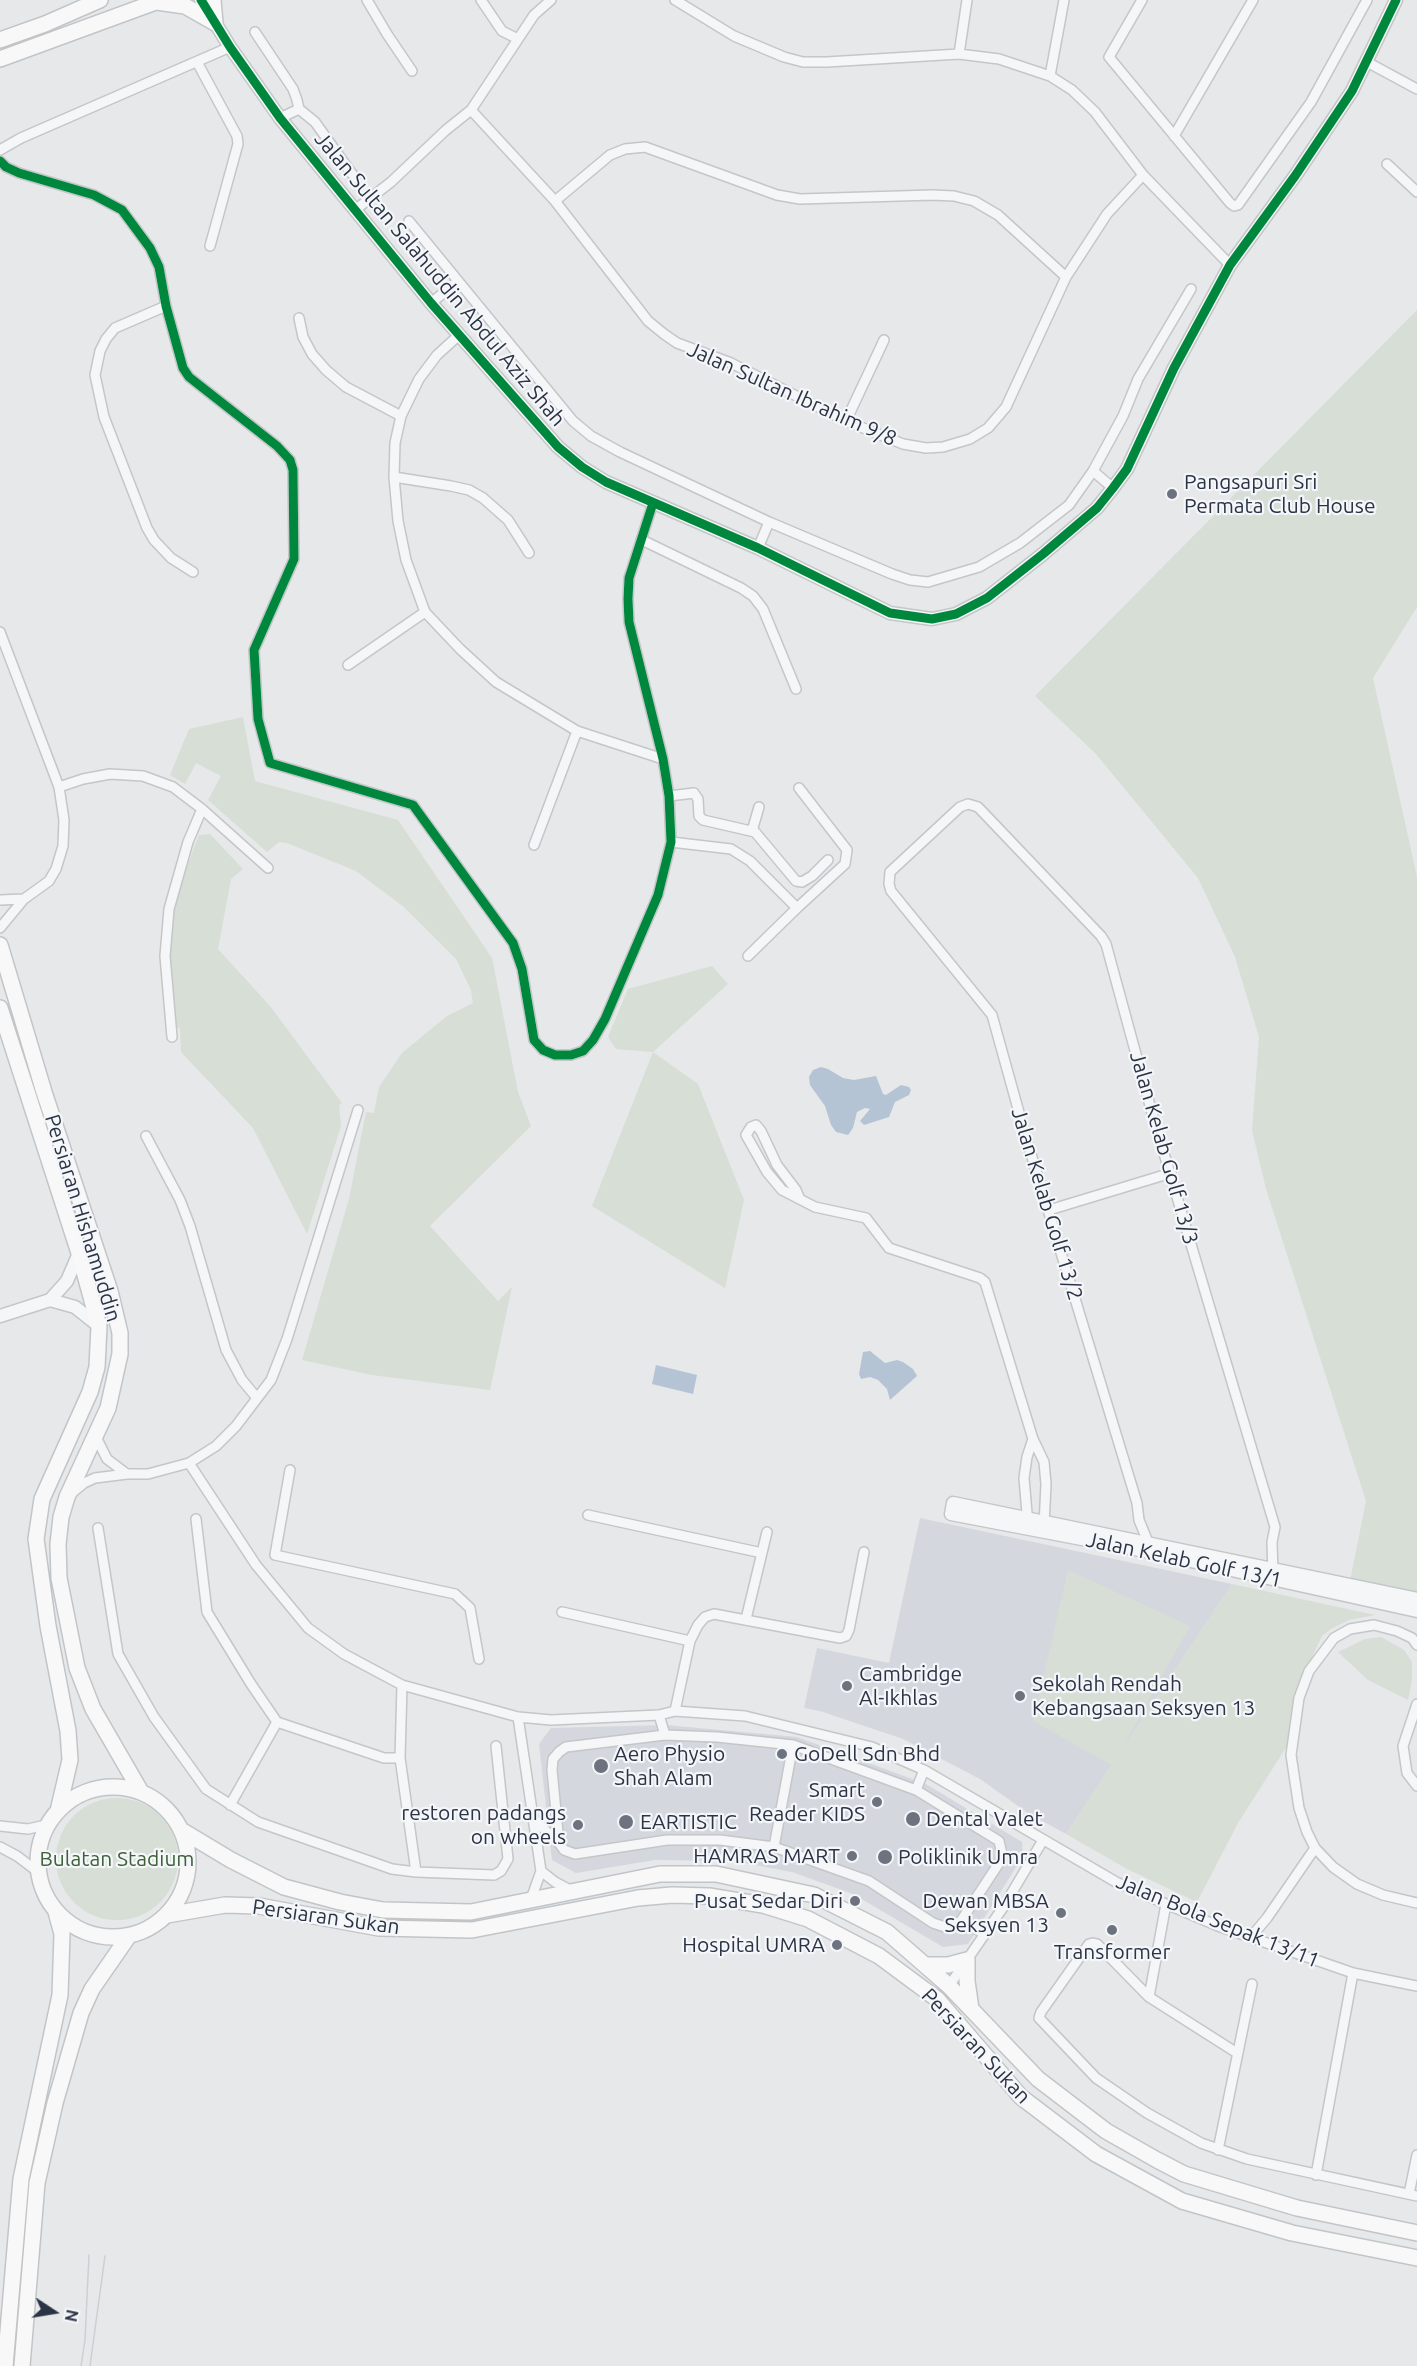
<!DOCTYPE html>
<html>
<head>
<meta charset="utf-8">
<style>
	body { margin:0 }
	#map { position:relative; width:1417px; height:2366px; overflow:hidden; background:#e6e8ea; font-family:Ubuntu,sans-serif }
	canvas { display:block }
	.north { position:absolute; left:24px; top:2282px; width:60px; height:60px; -webkit-text-stroke:4px #f4f6f9; paint-order:stroke; rotate:102deg; font-size:16px; font-weight:700; line-height:24px; text-align:center; color:#2b3445 }
	.north::after { content:''; display:block; margin:auto; width:21px; height:27px; background:#2b3445; clip-path:polygon(50% 0,100% 100%,50% 72%,0 100%) }
</style>
</head>
<body>
<div id="map">
<canvas width="1417" height="2366"></canvas>
<div class="north">N</div>
</div>
<script>
const g = document.querySelector('canvas').getContext('2d');
g.lineJoin = 'round';
function fillPath(path, color) { g.fillStyle = color; g.fill(path, 'evenodd'); }
const shape = rows => new Path2D(rows.map(r => 'M' + r).join(''));
function stroke(path, color, width, dash) { g.strokeStyle = color; g.lineWidth = width; g.lineCap = dash ? 'butt' : 'round'; g.setLineDash(dash || []); g.stroke(path); }
function write(font, color, halo, rows, align = 'center') {
  g.font = font + ' Ubuntu,sans-serif'; g.lineWidth = 4.5; g.setLineDash([]); g.textBaseline = 'middle'; g.strokeStyle = halo; g.fillStyle = color; for (const [text, x, y, turn = 0] of rows) {
    g.save(); g.translate(x, y); g.rotate((+turn || 0) * Math.PI / 180); g.textAlign = isNaN(turn) ? turn : align; if (halo) g.strokeText(text, 0, 0); g.fillText(text, 0, 0); g.restore();
  }
}
fillPath(shape([
	[920,1518,1232,1584,1066,1834,1028,1813,980,1779,903,1739,820,1711,804,1708,817,1648,889,1663],
	[666,1725,797,1737,926,1784,1022,1842,1023,1856,968,1944,943,1947,853,1894,792,1872,733,1861,655,1860,576,1873,552,1860,539,1744,551,1728]
]), '#d4d7dd');
fillPath(shape([
	[1417,310,1417,607,1373,678,1417,877,1417,1593,1350,1581,1366,1501,1266,1189,1252,1130,1259,1037,1235,957,1198,878,1096,754,1035,696],
	[243,717,255,781,398,820,492,958,518,1092,531,1126,430,1226,498,1301,512,1287,490,1390,372,1375,302,1360,349,1199,366,1112,374,1113,379,1087,402,1053,447,1016,473,1003,471,990,456,959,404,907,356,871,287,843,279,842,267,852,208,800,221,776,196,763,185,784,170,775,189,729],
	[210,834,243,869,231,879,218,949,270,1006,342,1103,339,1105,341,1126,307,1234,253,1128,181,1052,180,1028,175,1028,169,943,172,920,183,877,199,835],
	[712,966,728,984,653,1052,698,1084,744,1200,725,1288,592,1206,653,1052,616,1049,608,1037,628,989],
	[1068,1570,1190,1626,1120,1752,1232,1584,1375,1615,1349,1620,1331,1629,1322,1636,1306,1670,1297,1697,1287,1746,1238,1823,1197,1902,1127,1869,1066,1834,1111,1765,1033,1721],
	[1381,1637,1404,1650,1412,1662,1412,1680,1408,1700,1368,1680,1338,1652,1365,1639],
	'56 1859a61 61 0 1 1 122 0a61 61 0 1 1-122 0Z'
]), '#d6ded6');
fillPath(shape([
	[821,1067,828,1069,843,1078,854,1080,876,1076,883,1094,886,1095,901,1085,909,1087,911,1090,909,1095,895,1102,889,1117,864,1125,860,1121,870,1109,865,1108,857,1112,853,1128,848,1135,836,1132,831,1125,825,1106,810,1085,809,1077,813,1070],
	[870,1351,885,1363,897,1360,903,1362,913,1369,917,1376,890,1400,887,1389,878,1380,870,1377,861,1379,859,1374,863,1352],
	[656,1365,697,1375,693,1394,652,1384]
]), '#b4c4d5');
const minor = shape([
	[367,0,387,34,412,71],
	[481,0,502,31,518,39],
	[675,0,734,36,784,57,803,62,827,62,959,54,999,59,1050,76,1072,90,1095,112,1143,175,1230,265],
	[1142,0,1109,57,1230,203,1234,206,1238,205,1311,102,1367,0],
	[255,32,293,89,297,100,299,109,280,118],
	[959,54,967,0],
	[197,62,237,136,238,144,210,246],
	[1367,62,1417,89],
	[1050,76,1064,0],
	[299,109,315,122,355,178],
	[471,110,555,201,648,321,664,334,677,343,731,363,846,421,903,444,926,448,943,447,970,439,988,428,1006,407,1066,277,1107,214,1143,175],
	[1174,136,1253,0],
	[0,150,21,138,230,47],
	[0,161,6,167,19,173,94,195,122,210,150,248,159,267,166,306,183,368,189,377,277,446,290,460,293,470,294,559,254,650,258,719,270,763,413,805,513,943,522,969,534,1040,543,1050,555,1055,571,1055,583,1051,593,1040,605,1019,658,895,671,842,669,796,663,759,629,622,628,599,629,578,653,503],
	[1387,164,1417,192],
	[555,201,610,155,625,149,645,147,777,195,800,199,932,195,954,196,974,201,998,215,1066,277],
	[355,210,391,182,446,130,471,110,534,15,551,0],
	[409,221,573,421,591,436,620,452,769,522,892,574,910,580,928,582,979,567,1020,543,1069,505,1093,471,1123,416,1138,379,1191,289],
	[431,303,457,282],
	[166,306,115,328,106,339,100,351,95,375,104,417,147,528,154,540,171,558,193,572],
	[299,318,303,337,312,354,326,370,346,387,401,416],
	[458,336,437,355,419,379,401,416,395,443,394,477,398,521,406,560,425,612,460,649,496,682,577,731,663,759],
	[846,421,884,340],
	[1093,471,1113,488],
	[394,477,451,486,469,490,483,498,508,520,529,553],
	[642,540,741,588,753,596,763,609,796,689],
	[758,548,769,522],
	[0,632,59,787,64,820,63,846,56,869,49,881,24,899,0,928],
	[348,665,425,612],
	[59,787,83,779,110,774,143,776,173,787,202,809,268,868],
	[669,796,694,793,698,799,699,816,703,820,755,832,796,881,802,882,812,876,828,860],
	[752,831,759,807],
	[671,842,731,849,750,861,797,908,845,864,847,850,799,788],
	[534,845,577,731],
	[0,900,24,899],
	[748,956,797,908],
	[172,1037,165,956,169,909,188,842,202,809],
	[146,1136,180,1200,190,1226,226,1350,242,1380,257,1398],
	[799,1197,796,1190,777,1165,761,1131,756,1125,751,1127,746,1135,767,1172,782,1190,815,1207,866,1218,889,1248,980,1278,985,1282,1033,1439,1044,1462,1046,1484,1044,1526],
	[1049,1210,1171,1173],
	[96,1437,107,1459,127,1474],
	[189,1463,256,1565,308,1628,344,1654,402,1685,518,1717,551,1720,659,1715,675,1711,745,1716,872,1747,924,1770,1116,1882,1166,1904,1218,1926,1353,1973,1417,1986],
	[72,1493,84,1483,95,1478,127,1474,148,1474,189,1463,216,1446,236,1426,271,1380,287,1339,358,1110],
	[588,1515,762,1553],
	[196,1519,207,1612,251,1684,277,1722,384,1758,400,1758],
	[1028,1525,1024,1478,1027,1457,1033,1439],
	[98,1528,118,1654,154,1717,206,1789,258,1822,392,1869,416,1872,494,1875,501,1871,508,1859,496,1746],
	[1150,1547,1139,1520,1137,1503,1025,1134,992,1015,891,891,889,884,890,872,960,807,968,804,978,807,1101,936,1106,944,1152,1113,1275,1527,1272,1542,1273,1575],
	[275,1555,455,1594,470,1608,479,1659],
	[275,1555,290,1470],
	[562,1612,690,1641],
	[746,1619,767,1532],
	[1417,1645,1412,1638,1397,1631,1374,1625,1350,1629,1334,1638,1309,1671,1299,1698,1291,1755,1299,1808,1307,1832,1315,1848,1333,1867,1357,1884,1383,1895,1417,1903],
	[402,1685,400,1758,416,1872],
	[1417,1704,1403,1746,1407,1773,1417,1786],
	[675,1711,690,1641,698,1625,705,1617,714,1614,840,1638,846,1636,849,1630,864,1552],
	[659,1715,665,1735],
	[518,1717,541,1871,530,1902],
	[665,1735,717,1737,793,1745,916,1790,999,1841,1002,1854,1001,1860,961,1921,948,1928,933,1923,869,1881,774,1847,720,1840,667,1840,575,1854,564,1850,559,1843,552,1770,553,1759,559,1752,566,1747,665,1735],
	[916,1790,924,1770],
	[230,1805,277,1722],
	[533,1818,550,1835,558,1836],
	[0,1826,28,1829,46,1825],
	[0,1847,17,1856,38,1872],
	[774,1847,793,1745],
	[541,1871,555,1882,572,1891],
	[961,1921,985,1934],
	[1251,1937,1267,1918,1315,1848],
	[949,1986,1004,1906,1043,1840],
	[1149,1997,1166,1904],
	[1237,2053,1149,1997,1097,1944,1093,1943,1089,1944,1041,2012,1039,2018,1096,2078,1147,2113,1201,2143,1247,2159,1417,2196],
	[1218,2150,1252,1984],
	[1316,2175,1353,1973],
	[1409,2194,1417,2155]
]);
const tertiary = shape([
	[201,0,230,47,280,118,431,303,558,447,582,467,606,482,758,548,890,613,932,619,956,614,987,598,1043,554,1097,508,1113,488,1127,469,1174,368,1230,265,1295,176,1352,91,1396,0],
	[50,1300,75,1307,99,1326],
	[0,1316,50,1300,67,1281,79,1253],
	[1417,1599,953,1503,951,1514,1150,1552,1417,1611]
]);
const primary = shape([
	[213,0,215,23],
	[157,2,185,6,215,23],
	[0,40,45,24,100,0],
	[0,59,161,0],
	[0,945,44,1092,110,1291,120,1333,120,1354,108,1408,67,1497,61,1517,58,1544,59,1578,77,1668,93,1709,141,1792],
	[0,1008,79,1253,99,1326,97,1367,90,1392,42,1499,36,1539,48,1626,68,1731,70,1760,58,1811],
	'38 1862a75 75 0 1 1 150 0a75 75 0 1 1-150 0Z',
	[181,1830,231,1860,284,1887,340,1902,383,1910,471,1912,660,1874,716,1874,814,1895,887,1932,949,1986,1038,2079,1106,2131,1157,2160,1184,2174,1297,2208,1417,2233],
	[167,1915,225,1905,259,1906,379,1928,472,1930,638,1898,672,1895,709,1896,763,1905,808,1919,879,1956,937,1999,1021,2097,1096,2154,1182,2201,1292,2233,1417,2258],
	[926,1965,948,1965,967,1960,967,1981,971,2009],
	[5,2366,21,2179,60,1995,62,1934,56,1912],
	[22,2366,37,2183,55,2103,81,2013,92,1989,128,1937]
]);
stroke(minor, '#c4c6c8', 12);
stroke(tertiary, '#c4c6c8', 15);
stroke(primary, '#c2c5c8', 18);
stroke(minor, '#f5f6f7', 9);
stroke(tertiary, '#f5f6f7', 12);
stroke(primary, '#f8f8f8', 15);
stroke(shape([
	[81,2366,85,2340,89,2255],
	[90,2366,105,2256]
]), '#cecfd2', 1.5);
stroke(shape([
	[201,0,230,47,280,118,431,303,558,447,582,467,606,482,758,548,890,613,932,619,956,614,987,598,1043,554,1097,508,1113,488,1127,469,1174,368,1230,265,1295,176,1352,91,1396,0],
	[0,161,6,167,19,173,94,195,122,210,150,248,159,267,166,306,183,368,189,377,277,446,290,460,293,470,294,559,254,650,258,719,270,763,413,805,513,943,522,969,534,1040,543,1050,555,1055,571,1055,583,1051,593,1040,605,1019,658,895,671,842,669,796,663,759,629,622,628,599,629,578,653,503]
]), '#00873e', 9);
for (const [x, y, r, color] of [
	[1172,494,6,"#6c737f"],
	[847,1686,6,"#6c737f"],
	[1020,1696,6,"#6c737f"],
	[782,1754,6,"#6c737f"],
	[601,1766,8,"#6c737f"],
	[877,1802,6,"#6c737f"],
	[913,1819,8,"#6c737f"],
	[626,1822,8,"#6c737f"],
	[578,1825,6,"#6c737f"],
	[852,1856,6,"#6c737f"],
	[885,1857,8,"#6c737f"],
	[855,1901,6,"#6c737f"],
	[1061,1913,6,"#6c737f"],
	[1112,1930,6,"#6c737f"],
	[837,1945,6,"#6c737f"]
]) { const dot = new Path2D(); dot.arc(x, y, r, 0, 2 * Math.PI); g.fillStyle = color; g.fill(dot); stroke(dot, '#f4f6f9', 2); }
write('21px', '#2b3445', '#f4f6f9', [
	["Jalan Sultan Salahuddin Abdul Aziz Shah",440,279,50],
	["Jalan Sultan Ibrahim 9/8",792,394,24],
	["Jalan Kelab Golf 13/3",1164,1148,74],
	["Jalan Kelab Golf 13/2",1047,1204,73],
	["Persiaran Hishamuddin",83,1218,73],
	["Jalan Kelab Golf 13/1",1184,1560,12],
	["Persiaran Sukan",326,1917,8],
	["Jalan Bola Sepak 13/11",1218,1921,22],
	["Persiaran Sukan",976,2046,47]
]);
write('21px', '#2b3445', '#f4f6f9', [
	["Pangsapuri Sri",1184,482],
	["Permata Club House",1184,506],
	["Cambridge",859,1674],
	["Al-Ikhlas",859,1698],
	["Sekolah Rendah",1032,1684],
	["Kebangsaan Seksyen 13",1032,1708],
	["Aero Physio",614,1754],
	["Shah Alam",614,1778],
	["GoDell Sdn Bhd",794,1754],
	["Smart",865,1790,"right"],
	["Reader KIDS",865,1814,"right"],
	["restoren padangs",566,1813,"right"],
	["on wheels",566,1837,"right"],
	["Dental Valet",926,1819],
	["EARTISTIC",640,1822],
	["HAMRAS MART",840,1856,"right"],
	["Poliklinik Umra",898,1857],
	["Pusat Sedar Diri",843,1901,"right"],
	["Dewan MBSA",1049,1901,"right"],
	["Seksyen 13",1049,1925,"right"],
	["Hospital UMRA",825,1945,"right"],
	["Transformer",1112,1952,"center"]
], 'left');
write('21px', '#3f6138', '#f4f6f9', [
	["Bulatan Stadium",117,1859]
]);
</script>
</body>
</html>
